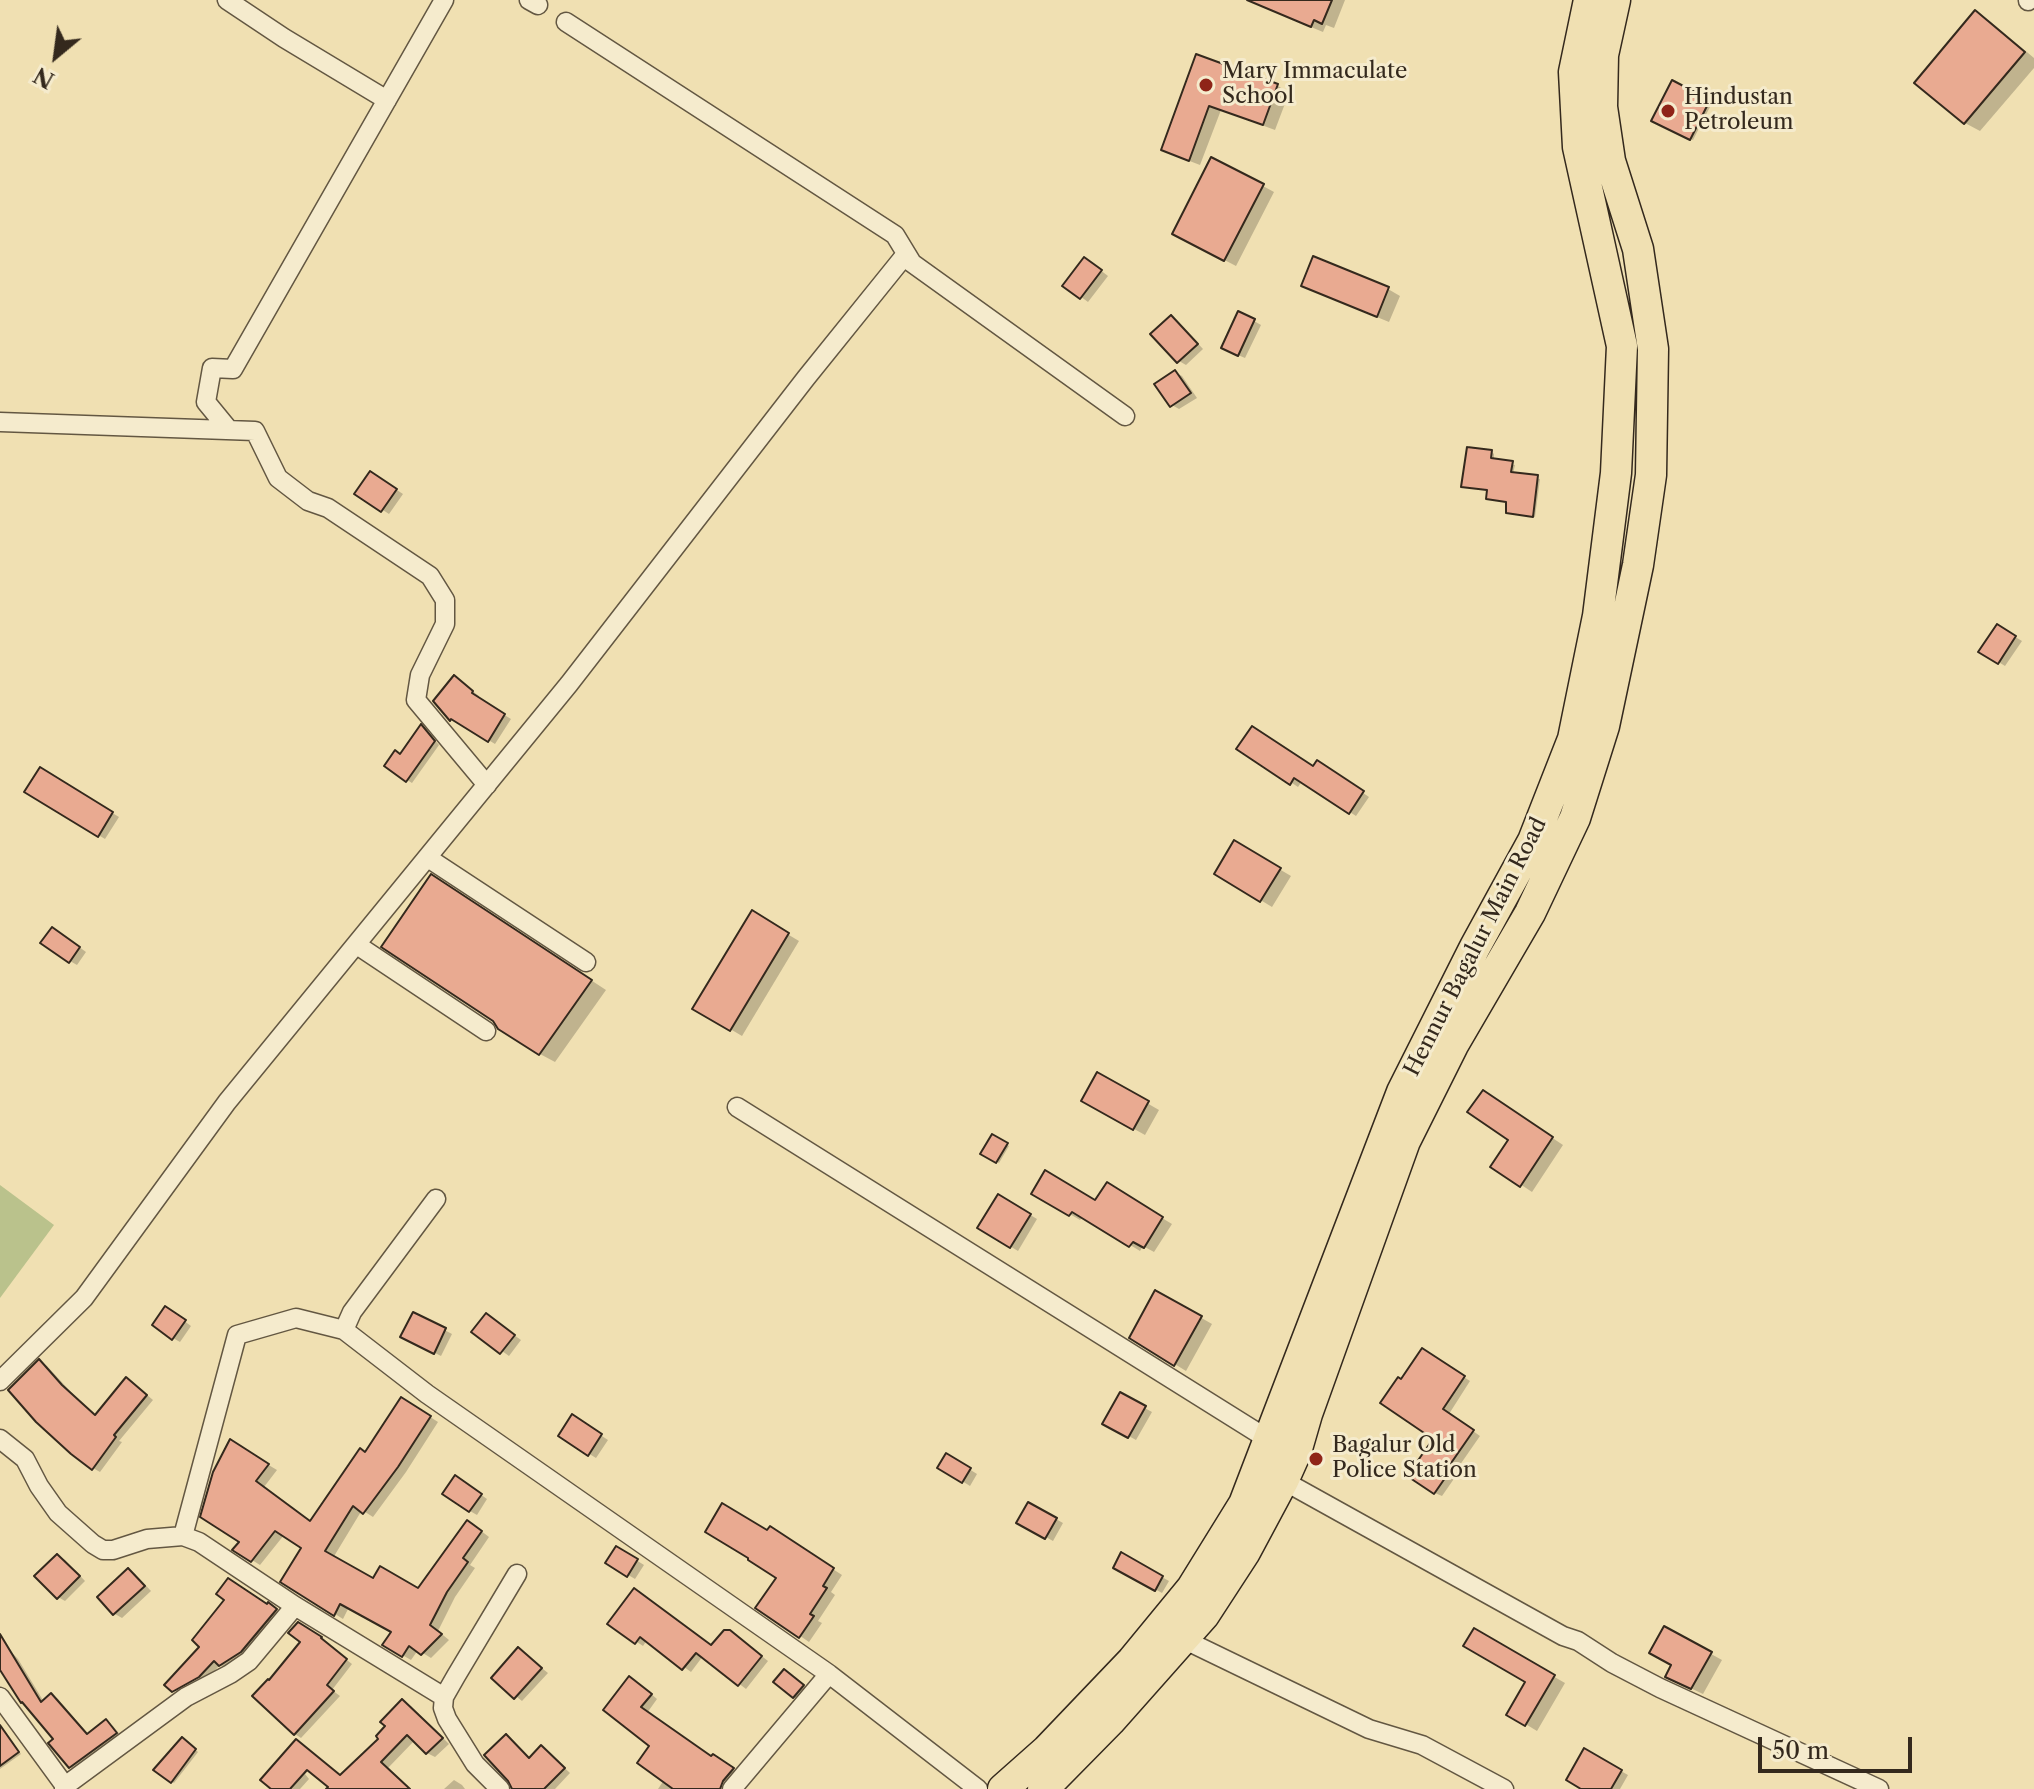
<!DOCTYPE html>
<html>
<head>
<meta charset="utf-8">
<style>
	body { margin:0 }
	#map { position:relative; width:2034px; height:1789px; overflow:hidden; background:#f0e0b2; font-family:"Libre Caslon Text",serif }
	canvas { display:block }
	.north { position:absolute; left:16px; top:16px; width:80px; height:80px; -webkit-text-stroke:6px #f5ebcd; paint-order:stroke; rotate:209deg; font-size:22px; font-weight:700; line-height:32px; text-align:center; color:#34291d }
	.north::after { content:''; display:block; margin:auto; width:28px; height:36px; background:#34291d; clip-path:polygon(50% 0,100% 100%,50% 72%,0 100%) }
	.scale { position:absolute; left:1758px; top:1737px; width:154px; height:36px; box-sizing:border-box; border:4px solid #34291d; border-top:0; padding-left:10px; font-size:24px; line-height:28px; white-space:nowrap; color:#34291d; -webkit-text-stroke:6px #f5ebcd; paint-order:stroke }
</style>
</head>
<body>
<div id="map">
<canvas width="2034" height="1789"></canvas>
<div class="north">N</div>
<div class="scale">50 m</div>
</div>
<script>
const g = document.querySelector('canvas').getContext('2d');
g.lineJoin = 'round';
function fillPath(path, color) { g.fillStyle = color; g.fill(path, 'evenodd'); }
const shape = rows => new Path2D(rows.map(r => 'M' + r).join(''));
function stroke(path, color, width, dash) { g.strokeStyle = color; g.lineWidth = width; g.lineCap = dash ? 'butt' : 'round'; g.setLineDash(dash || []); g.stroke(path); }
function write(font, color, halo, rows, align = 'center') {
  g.font = font + ' "Libre Caslon Text",serif'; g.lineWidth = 6; g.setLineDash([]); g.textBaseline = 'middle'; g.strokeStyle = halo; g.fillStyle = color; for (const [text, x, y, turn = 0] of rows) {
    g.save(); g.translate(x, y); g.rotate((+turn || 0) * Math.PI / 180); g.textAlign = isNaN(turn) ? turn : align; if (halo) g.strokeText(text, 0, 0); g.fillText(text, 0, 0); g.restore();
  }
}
fillPath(shape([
	[0,1185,54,1225,0,1298]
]), '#bac28c');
fillPath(shape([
	[1246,0,1345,0,1334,28,1326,25,1323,32],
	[1976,13,1991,22,2034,58,2034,68,1980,131,1965,123,1917,83],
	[1197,56,1278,86,1289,93,1275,130,1221,110,1200,165,1174,155,1163,149],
	[1673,83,1712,103,1693,140,1654,120],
	[1263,186,1274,192,1236,266,1186,240],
	[1314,259,1388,289,1400,296,1389,322,1314,291],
	[1091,263,1108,276,1088,302,1065,285],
	[1171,318,1178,322,1203,349,1186,365,1179,361],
	[1254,321,1261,325,1245,358,1231,352],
	[1175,372,1182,376,1197,398,1179,409,1172,405],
	[1492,452,1494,454,1494,461,1515,465,1513,474,1540,479,1535,517,1511,514,1508,502,1488,498,1489,491,1464,486],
	[377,477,403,494,389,514,357,493],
	[1997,626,2022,641,2005,666,1981,651],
	[461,682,479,696,477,698,511,719,495,744,459,722,458,724,451,720,435,701],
	[421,727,426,730,439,745,412,783,386,766,401,756],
	[1239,748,1314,768,1325,767,1369,797,1356,816,1302,781,1298,787],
	[41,770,119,817,105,839,27,792],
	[1235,843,1291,876,1272,907,1216,873],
	[446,885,606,990,555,1062,540,1054],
	[752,913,799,941,742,1036,695,1008],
	[60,933,86,952,77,965,70,961],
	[1098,1075,1159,1110,1145,1135,1084,1101],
	[1494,1099,1563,1145,1532,1192,1493,1166,1511,1139],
	[993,1136,1009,1146,999,1163,983,1153],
	[1107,1185,1172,1224,1154,1252,1143,1246,1140,1251,1083,1216,1080,1220,1034,1193,1096,1203],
	[999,1196,1037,1219,1018,1251,980,1228],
	[1156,1292,1212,1324,1186,1371,1131,1337],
	[172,1312,191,1326,180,1342,173,1338],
	[414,1314,452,1334,441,1356,410,1340],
	[493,1320,521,1340,509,1356,474,1331],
	[1422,1350,1470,1381,1449,1414,1480,1436,1455,1472,1458,1473,1442,1496,1435,1493,1436,1439,1401,1382],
	[40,1362,47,1366,70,1391,96,1416,134,1384,153,1400,119,1441,122,1442,100,1472,93,1468],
	[1121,1395,1152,1412,1136,1440,1105,1423],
	[402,1399,438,1422,406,1472,373,1517,362,1510,333,1558,374,1580,419,1590,476,1527,489,1537,470,1565,475,1568,455,1597,438,1631,449,1640,431,1658,418,1650,411,1660,385,1645,393,1632,349,1607,343,1619,283,1581,304,1547,284,1535,260,1565,252,1560,241,1541,230,1442,277,1470,264,1487,311,1523,366,1454],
	[573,1417,608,1440,596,1458,560,1436],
	[947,1455,977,1474,970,1486,940,1467],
	[463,1482,487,1499,477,1515,470,1511],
	[1029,1504,1063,1523,1053,1541,1019,1522],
	[768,1532,779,1534,842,1575,831,1592,835,1595,818,1621,822,1623,809,1642,758,1607,778,1577],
	[617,1548,644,1565,635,1579,608,1563],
	[1122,1555,1169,1581,1162,1593,1116,1567],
	[58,1556,65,1560,85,1581,65,1601,58,1597],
	[128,1570,135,1574,151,1591,122,1618,115,1614,99,1597],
	[269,1605,283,1614,248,1655,227,1669,220,1665,206,1680,181,1695,174,1690],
	[298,1624,327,1642,326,1644,352,1664,332,1690,340,1696,301,1738,295,1734,303,1642],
	[610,1624,712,1647,727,1629,768,1661,746,1689,703,1656,691,1672,647,1640,643,1646],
	[1664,1628,1722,1660,1703,1694,1678,1682],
	[1474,1631,1565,1683,1537,1731,1509,1714,1528,1682],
	[0,1640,18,1659,44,1702,52,1695,58,1699,89,1735,106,1722,113,1726,122,1737,77,1771,70,1767,56,1739,0,1666],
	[519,1650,548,1673,522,1701,493,1678],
	[791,1675,810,1690,801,1701,794,1697],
	[637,1682,657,1699,647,1713,712,1759,720,1760,739,1774,728,1789,658,1789,664,1780,652,1746,605,1710],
	[403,1701,411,1706,449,1744,435,1757,427,1753,415,1740,388,1768,411,1789,358,1789,381,1739],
	[0,1731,4,1731,21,1754,0,1769],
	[506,1736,513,1741,531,1759,541,1748,548,1752,570,1773,555,1789,513,1789],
	[186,1741,198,1752,174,1783,156,1770],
	[1585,1751,1628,1775,1620,1789,1585,1789],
	[320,1759,305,1774,309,1779,300,1789,274,1789],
	[454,1780,462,1785,465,1789,444,1789]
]), '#0003');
const building = shape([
	[1247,0,1332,0,1322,24,1314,20,1311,27,1247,0],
	[1975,10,2025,52,1964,124,1914,83,1975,10],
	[1196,54,1278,84,1263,125,1209,106,1189,161,1161,150,1196,54],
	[1672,80,1710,100,1690,140,1651,121,1672,80],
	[1211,157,1264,184,1224,261,1172,234,1211,157],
	[1313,256,1389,287,1377,317,1301,286,1313,256],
	[1084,257,1102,270,1080,299,1062,286,1084,257],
	[1238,311,1255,319,1238,356,1221,348,1238,311],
	[1171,315,1198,344,1177,363,1150,334,1171,315],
	[1175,370,1191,393,1170,407,1154,384,1175,370],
	[1467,447,1492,450,1491,458,1513,461,1511,472,1538,475,1533,517,1506,513,1506,502,1486,499,1487,490,1461,487,1467,447],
	[370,471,397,489,381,512,354,494,370,471],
	[1997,624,2016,636,1998,664,1978,652,1997,624],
	[454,675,473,691,472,693,505,714,488,742,451,719,450,721,433,701,454,675],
	[421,724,435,741,406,782,384,766,395,750,400,754,421,724],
	[1252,726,1313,766,1317,760,1364,791,1349,814,1294,778,1290,785,1236,749,1252,726],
	[40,767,113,812,98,837,24,792,40,767],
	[1234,840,1281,868,1260,902,1214,874,1234,840],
	[431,874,592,980,539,1055,498,1029,493,1021,381,947,431,874],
	[752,910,789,933,730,1031,692,1009,752,910],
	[52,927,80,947,69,963,40,943,52,927],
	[1097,1072,1149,1101,1133,1130,1081,1101,1097,1072],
	[1483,1090,1553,1137,1520,1187,1490,1167,1508,1140,1467,1112,1483,1090],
	[992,1134,1008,1143,996,1163,980,1154,992,1134],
	[1045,1170,1095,1200,1107,1182,1163,1217,1144,1248,1133,1242,1129,1247,1072,1212,1069,1216,1031,1194,1045,1170],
	[998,1194,1031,1214,1010,1248,977,1228,998,1194],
	[1155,1290,1202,1316,1174,1366,1129,1338,1155,1290],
	[165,1306,186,1320,172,1340,152,1325,165,1306],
	[413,1312,446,1328,434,1354,400,1337,413,1312],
	[486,1313,515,1335,500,1354,471,1332,486,1313],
	[1422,1348,1465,1376,1443,1409,1474,1430,1449,1466,1452,1468,1434,1494,1407,1476,1433,1439,1380,1403,1398,1377,1401,1379,1422,1348],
	[39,1359,62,1385,95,1415,126,1377,147,1395,114,1435,116,1437,92,1470,71,1454,36,1422,8,1390,39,1359],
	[1120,1392,1146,1406,1128,1438,1102,1424,1120,1392],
	[401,1397,431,1416,398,1467,363,1514,353,1506,325,1551,373,1578,380,1566,418,1588,467,1520,482,1531,463,1558,468,1562,447,1592,430,1625,442,1634,421,1655,409,1646,402,1657,382,1645,391,1632,340,1604,334,1616,280,1582,301,1548,275,1531,251,1562,232,1550,239,1542,200,1517,213,1472,230,1439,269,1464,256,1481,310,1521,360,1448,365,1452,401,1397],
	[572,1414,602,1434,588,1456,558,1436,572,1414],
	[946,1453,971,1468,962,1483,937,1468,946,1453],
	[455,1475,482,1494,469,1512,442,1494,455,1475],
	[1028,1502,1057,1518,1045,1539,1016,1523,1028,1502],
	[722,1503,767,1530,770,1526,834,1568,823,1586,827,1588,810,1614,814,1616,799,1638,755,1608,776,1578,748,1560,748,1558,705,1532,722,1503],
	[616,1546,638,1559,627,1577,605,1563,616,1546],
	[1121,1552,1163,1576,1155,1591,1113,1568,1121,1552],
	[57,1554,80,1576,57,1599,34,1576,57,1554],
	[128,1568,145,1586,113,1615,97,1597,128,1568],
	[228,1578,267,1604,268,1602,277,1609,241,1652,219,1666,214,1661,199,1677,172,1692,164,1685,199,1647,192,1640,224,1600,216,1594,228,1578],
	[634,1588,711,1645,724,1630,730,1630,762,1656,738,1686,696,1653,682,1670,640,1637,635,1644,607,1624,634,1588],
	[298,1622,322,1637,321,1638,347,1659,327,1685,334,1691,294,1735,252,1696,268,1679,269,1680,300,1642,288,1633,298,1622],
	[1664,1626,1712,1652,1691,1689,1665,1677,1671,1665,1649,1653,1664,1626],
	[1474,1628,1555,1675,1525,1726,1506,1715,1525,1682,1463,1646,1474,1628],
	[0,1634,41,1702,51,1693,87,1734,106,1719,117,1733,69,1768,48,1743,53,1739,22,1702,21,1703,0,1670,0,1634],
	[518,1647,542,1668,514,1699,491,1678,518,1647],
	[784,1669,804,1685,793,1698,773,1682,784,1669],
	[629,1676,652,1694,641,1707,711,1756,713,1754,734,1768,723,1781,720,1789,673,1789,637,1763,649,1746,603,1710,629,1676],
	[402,1699,443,1738,426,1754,407,1735,381,1762,410,1789,326,1789,328,1787,307,1770,290,1789,271,1789,260,1780,296,1739,340,1775,378,1739,376,1736,385,1726,380,1722,402,1699],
	[0,1725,19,1752,0,1766,0,1725],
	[506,1734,529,1758,541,1745,565,1768,544,1789,512,1789,508,1781,484,1755,506,1734],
	[182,1737,196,1749,171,1783,153,1770,182,1737],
	[1584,1748,1622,1770,1611,1789,1581,1789,1566,1780,1584,1748]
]);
fillPath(building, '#e9aa91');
stroke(building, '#34291d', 2);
const street = shape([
	[227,0,284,38,387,100],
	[529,0,538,5],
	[2028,1,2029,0],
	[566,22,895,235,912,263,1125,416],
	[0,422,255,431,278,478,308,501,328,508,430,576,445,600,445,624,420,675,416,700,487,785],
	[229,430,206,402,212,368,233,369,444,0],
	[428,858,586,962],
	[357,945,486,1031],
	[737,1107,1274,1443],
	[344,1330,352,1312,436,1199],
	[0,1381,84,1298,227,1102,569,684,806,378,906,254],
	[0,1439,25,1459,39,1486,58,1513,93,1544,103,1550,113,1550,147,1539,183,1536,199,1542,295,1606,444,1697],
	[1275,1476,1563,1636,1578,1641,1612,1663,1660,1688,1879,1789],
	[183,1536,237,1335,296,1318,344,1330,427,1394,829,1674],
	[1183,1639,1369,1729,1422,1745,1504,1789],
	[0,1697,65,1786],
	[64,1789,65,1786,186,1697,230,1674,249,1661,295,1606],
	[500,1789,475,1764,447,1719,443,1708,444,1697,456,1676,517,1574],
	[732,1789,829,1674,978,1789]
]);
const primary = shape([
	[1003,1789,1047,1750,1132,1661,1192,1588,1244,1504,1402,1092,1475,947,1533,841,1573,739,1598,616,1616,473,1622,346,1578,147,1574,72,1589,0],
	[1043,1789,1110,1721,1204,1615,1245,1552,1283,1481,1296,1452,1307,1414,1405,1141,1453,1045,1530,913,1575,818,1604,726,1638,565,1651,475,1653,349,1638,249,1610,161,1602,107,1603,55,1615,0]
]);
stroke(street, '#635742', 21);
stroke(primary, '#34291d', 33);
stroke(street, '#f5ebcd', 18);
stroke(primary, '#f0e0b2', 30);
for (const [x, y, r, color] of [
	[1206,85,8,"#8f2418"],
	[1668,111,8,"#8f2418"],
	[1316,1459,8,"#8f2418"]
]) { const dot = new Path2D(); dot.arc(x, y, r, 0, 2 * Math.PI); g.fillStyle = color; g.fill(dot); stroke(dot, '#f5ebcd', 3); }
write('22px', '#34291d', '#f5ebcd', [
	["Mary Immaculate",1222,72],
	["School",1222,97],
	["Hindustan",1684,98],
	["Petroleum",1684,123],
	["Bagalur Old",1332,1446],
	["Police Station",1332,1471]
], 'left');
write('22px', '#34291d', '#f5ebcd', [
	["Hennur Bagalur Main Road",1476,947,-63]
]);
</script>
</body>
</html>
